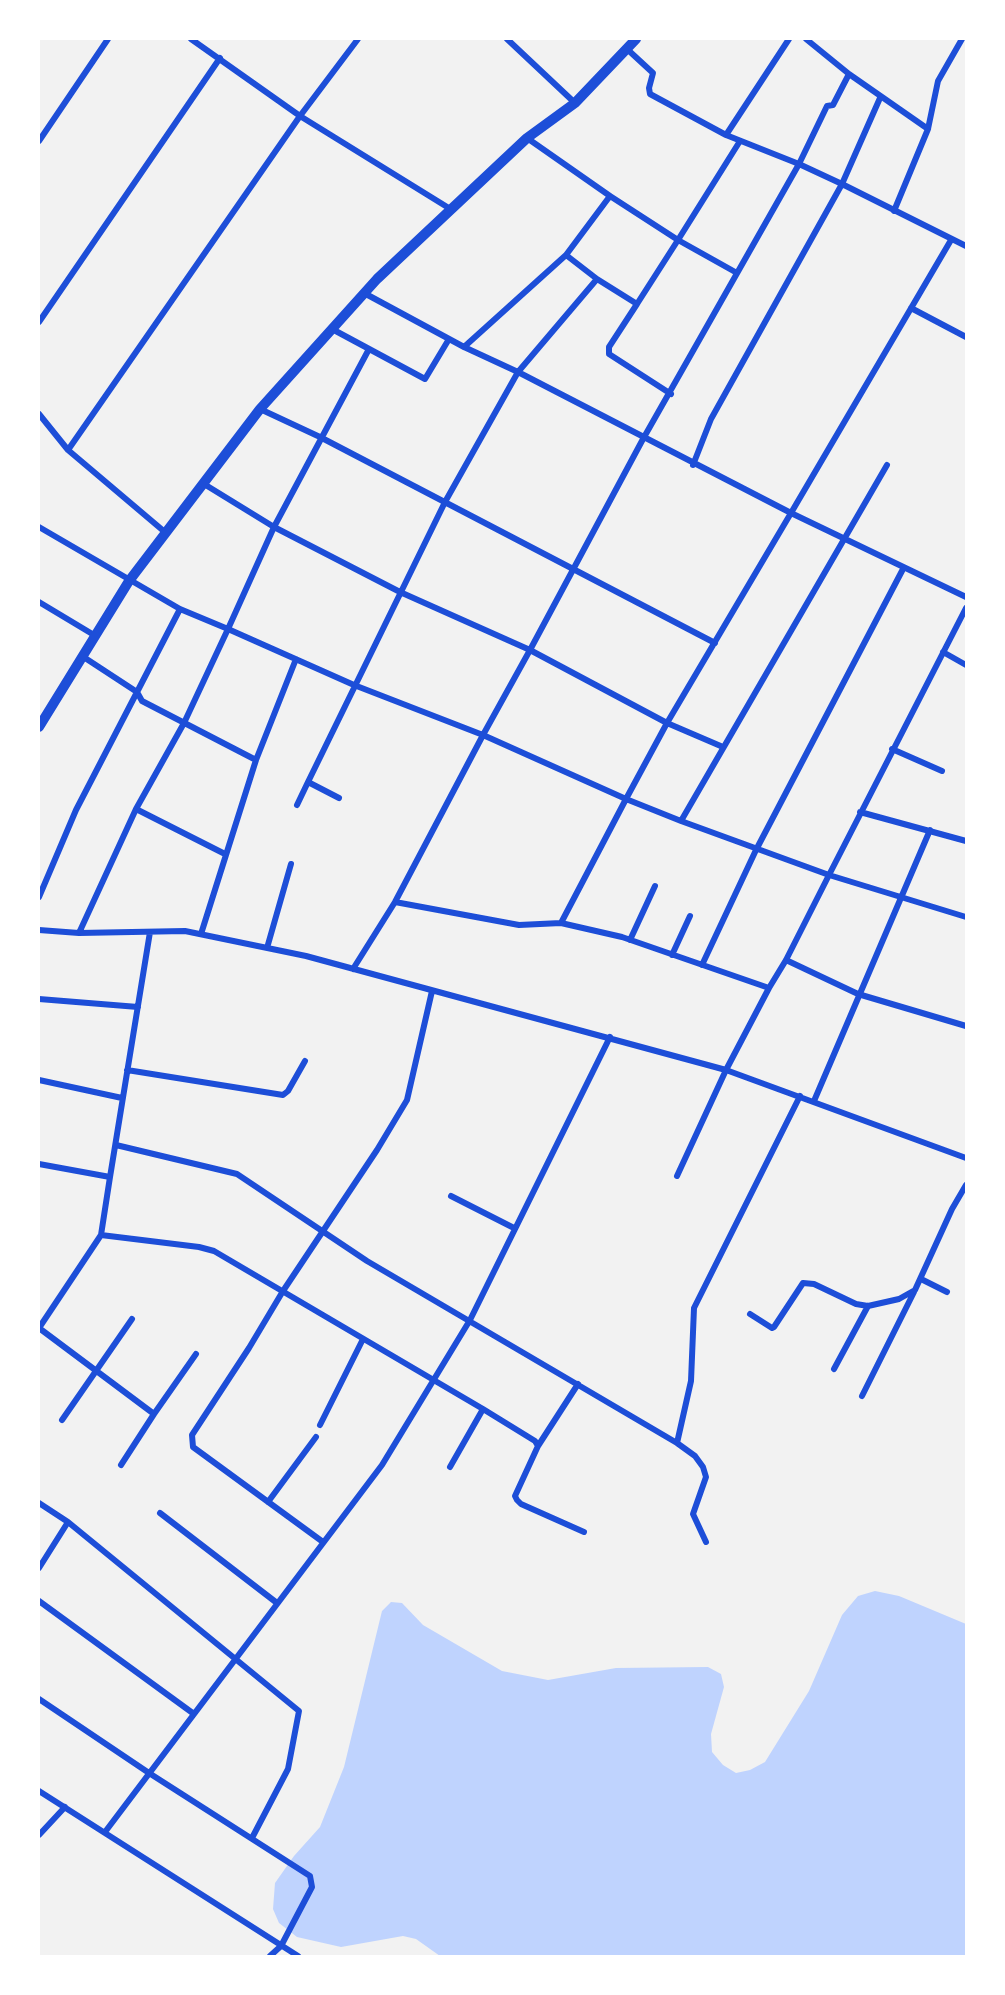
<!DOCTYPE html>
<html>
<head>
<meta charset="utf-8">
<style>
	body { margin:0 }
	#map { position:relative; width:1005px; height:1995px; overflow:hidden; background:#f2f2f2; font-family:Barlow,sans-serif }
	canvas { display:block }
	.frame { position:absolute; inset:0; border:40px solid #fff; pointer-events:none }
</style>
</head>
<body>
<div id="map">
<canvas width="1005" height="1995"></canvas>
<div class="frame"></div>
</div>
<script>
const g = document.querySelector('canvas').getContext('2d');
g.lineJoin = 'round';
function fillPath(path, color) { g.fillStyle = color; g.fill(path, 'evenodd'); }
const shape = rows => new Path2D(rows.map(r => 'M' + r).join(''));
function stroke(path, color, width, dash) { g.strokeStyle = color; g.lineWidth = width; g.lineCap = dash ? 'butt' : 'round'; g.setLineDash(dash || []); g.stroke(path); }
fillPath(shape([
	[875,1591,899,1596,966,1624,966,1956,440,1956,416,1939,403,1936,341,1947,297,1937,279,1923,273,1909,275,1883,294,1856,320,1827,344,1767,382,1611,391,1602,402,1603,423,1625,502,1671,548,1680,616,1668,708,1667,721,1674,724,1687,711,1734,712,1752,723,1765,736,1773,750,1770,765,1762,809,1691,842,1615,858,1596]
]), '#bfd3fe');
stroke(shape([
	[191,39,300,116,452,210],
	[507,39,575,103],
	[627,49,653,73,649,88,650,94,726,135,799,164,827,106,833,105,849,74,806,39],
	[849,74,928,129],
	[726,135,789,39],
	[39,141,108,39],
	[894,211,928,129,938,81,962,39],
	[951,240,791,513,966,597],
	[737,273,678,240,740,141],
	[597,279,637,304,678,240,610,196],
	[364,293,464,347,518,372,597,279,566,255,610,196,527,138],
	[637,304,609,347,609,354,671,394],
	[911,308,966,337],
	[39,322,220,58],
	[332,329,425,379,449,339],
	[464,347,566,255],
	[260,409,320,437,715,643],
	[39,414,68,450,166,533],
	[68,450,300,116,358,39],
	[693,465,711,419,842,184,966,246],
	[204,484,274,527,400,592,530,650,643,439,799,164,842,184,880,98],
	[39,527,180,609,228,629,274,527,369,349],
	[39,602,94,635],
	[943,652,966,665],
	[82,656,137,692,142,701,256,760],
	[892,749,942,771],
	[339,798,308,782,445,502,518,372,791,513,667,723,626,799,483,735,395,902,353,969],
	[297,805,308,782],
	[136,809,225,854],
	[860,812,966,841],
	[681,821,829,875,966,608],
	[39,897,76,810,180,609],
	[395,902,519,925,561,923,626,799,681,821,887,465],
	[561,923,622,937,769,988,786,960,829,875,966,917],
	[39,930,79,933,185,931,306,956,726,1070,966,1158],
	[79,933,136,809,184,723,228,629,354,685,483,735,530,650,667,723,723,747],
	[201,934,256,760,296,659],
	[630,940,655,886],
	[267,948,291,864],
	[672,955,690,916],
	[786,960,858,994,966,1026],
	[702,965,756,850,903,569],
	[39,999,138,1007],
	[127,1070,283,1095,288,1091,305,1061],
	[39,1080,122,1098],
	[814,1101,930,830],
	[116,1145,237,1174,367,1261,677,1443,695,1456,703,1467,706,1477,693,1514,706,1542],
	[39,1164,110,1177,150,932],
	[677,1176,726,1070,769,988],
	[451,1196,514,1228],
	[101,1235,199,1247,214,1251,483,1409,450,1467],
	[921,1279,947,1292],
	[750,1314,772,1328,774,1327,803,1283,814,1284,856,1304,868,1306,899,1299,915,1290,952,1209,966,1185],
	[39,1328,154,1414,121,1465],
	[39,1328,101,1235,110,1177],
	[834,1369,868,1306],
	[862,1396,914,1292],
	[483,1409,535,1441,538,1446,515,1496,517,1500,521,1504,584,1532],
	[154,1414,196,1354],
	[62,1420,132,1319],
	[320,1425,363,1339],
	[677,1443,691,1381,694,1308,800,1096],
	[538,1446,578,1384],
	[268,1502,316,1437],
	[39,1503,68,1522,39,1568],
	[160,1513,277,1603],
	[68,1522,299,1711,288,1769,252,1838],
	[323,1542,193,1447,192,1435,249,1348,283,1291,377,1150,407,1100,432,991],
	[39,1601,194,1714],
	[39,1699,149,1773,310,1876,312,1887,281,1946,270,1956],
	[39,1791,298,1956],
	[105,1832,382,1465,470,1320,610,1037],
	[39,1835,65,1807]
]), '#1d4ed8', 6);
stroke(shape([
	[39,727,129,581,260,409,377,279,527,138,575,103,636,39]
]), '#1d4ed8', 10);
</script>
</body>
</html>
